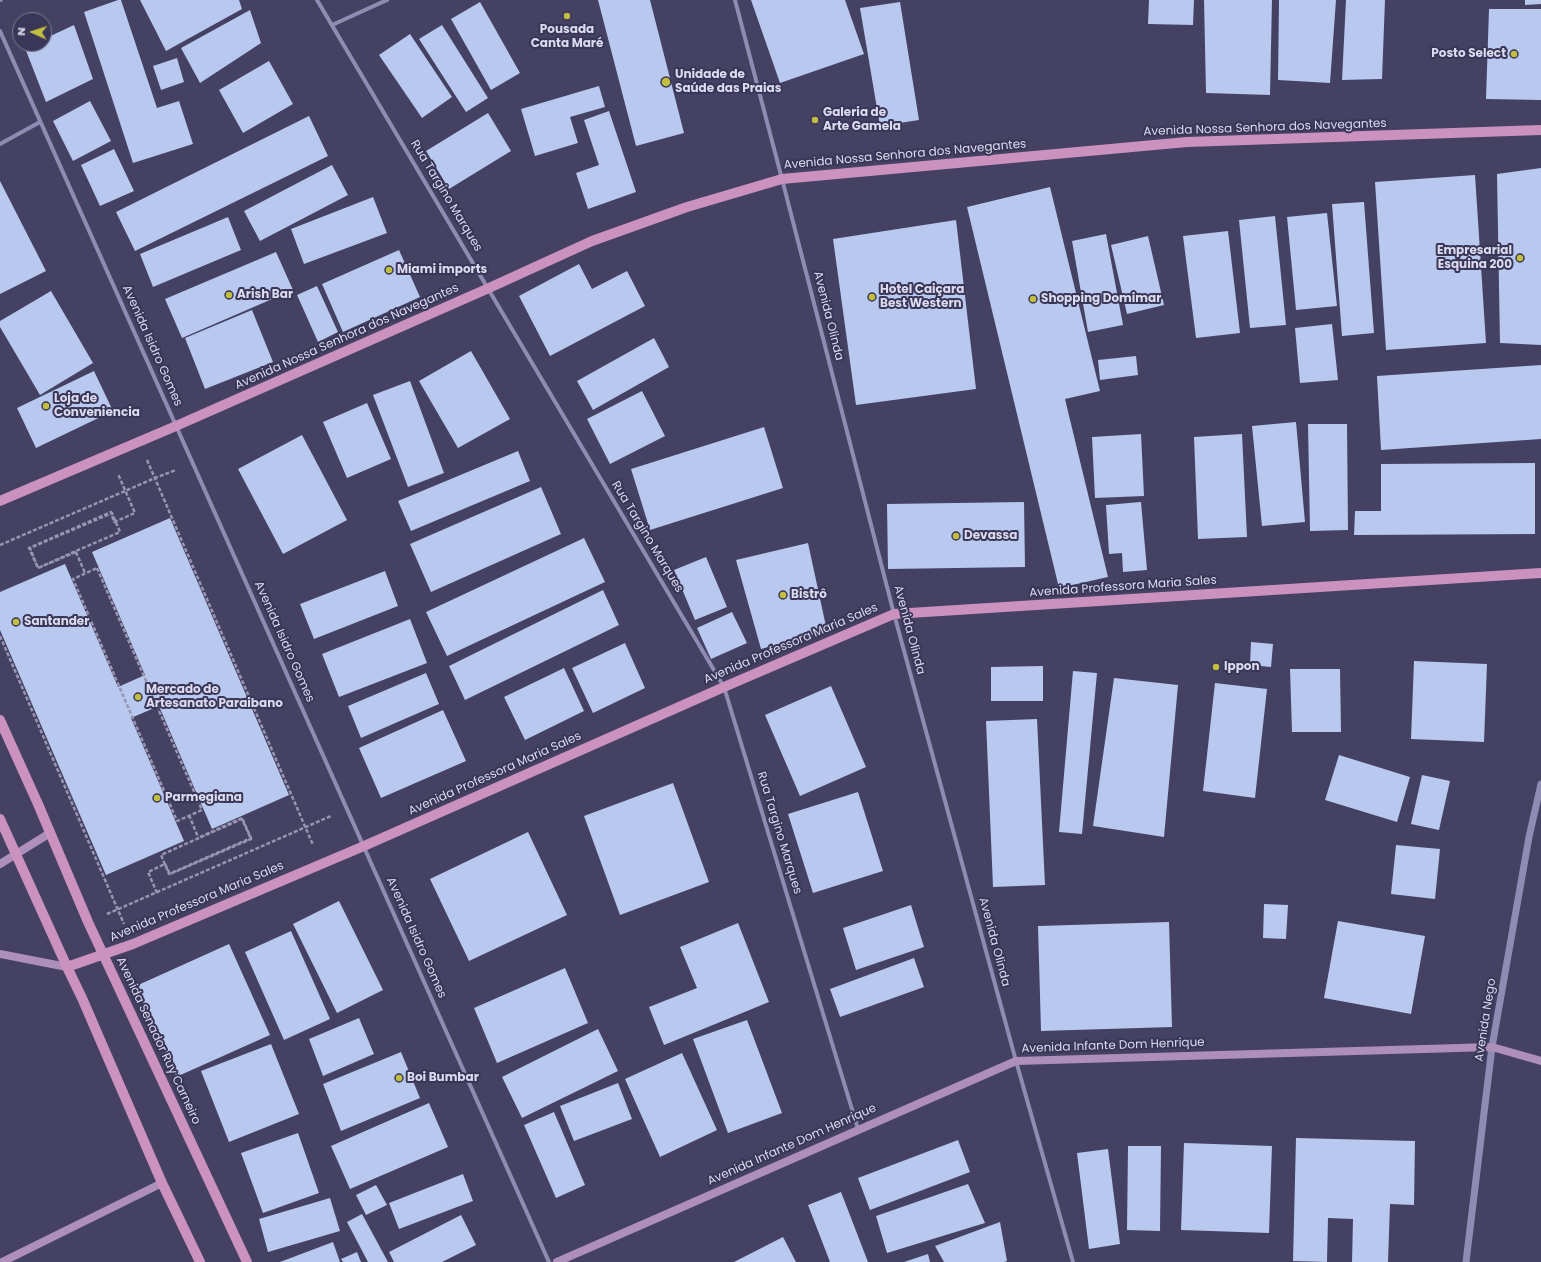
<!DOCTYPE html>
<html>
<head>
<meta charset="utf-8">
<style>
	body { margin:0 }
	#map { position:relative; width:1541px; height:1262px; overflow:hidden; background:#444163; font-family:Poppins,sans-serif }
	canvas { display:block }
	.north { position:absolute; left:12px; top:12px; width:40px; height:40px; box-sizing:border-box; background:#3a3658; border:1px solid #7a7894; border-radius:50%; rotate:273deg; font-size:11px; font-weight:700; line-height:16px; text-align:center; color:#dbdaef }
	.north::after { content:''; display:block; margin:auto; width:14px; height:18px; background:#c1be40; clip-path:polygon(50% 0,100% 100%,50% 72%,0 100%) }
</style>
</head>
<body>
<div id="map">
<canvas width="1541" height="1262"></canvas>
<div class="north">N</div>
</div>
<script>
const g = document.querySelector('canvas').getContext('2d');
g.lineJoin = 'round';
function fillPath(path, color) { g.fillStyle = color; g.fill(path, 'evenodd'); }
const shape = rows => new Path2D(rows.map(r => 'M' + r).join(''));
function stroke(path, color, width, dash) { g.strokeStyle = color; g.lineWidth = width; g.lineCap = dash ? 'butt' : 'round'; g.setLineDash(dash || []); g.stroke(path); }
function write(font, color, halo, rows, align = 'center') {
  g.font = font + ' Poppins,sans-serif'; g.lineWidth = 4; g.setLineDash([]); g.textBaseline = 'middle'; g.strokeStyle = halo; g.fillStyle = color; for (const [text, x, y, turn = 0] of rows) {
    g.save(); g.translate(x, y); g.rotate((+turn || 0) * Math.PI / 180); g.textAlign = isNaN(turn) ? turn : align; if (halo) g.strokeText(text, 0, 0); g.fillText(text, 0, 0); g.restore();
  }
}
fillPath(shape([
	[118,0,121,0,157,108,179,101,193,144,133,163,84,12],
	[140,0,239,0,242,9,166,51],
	[598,0,650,0,684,133,636,146],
	[751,0,845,0,864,54,780,83],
	[1149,0,1194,0,1193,25,1148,24],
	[1204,0,1272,0,1270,95,1206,93],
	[1279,0,1336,0,1330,83,1278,80],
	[1346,0,1385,0,1382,79,1342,80],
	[1525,0,1541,0,1541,4,1525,5],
	[480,2,520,73,491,90,451,19],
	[900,2,919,120,880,126,860,8],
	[1489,9,1541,9,1541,100,1486,99],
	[250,10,261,43,200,83,181,48],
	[74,25,93,79,46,102,25,48,34,44,44,44,44,39],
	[442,25,488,98,466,112,419,39],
	[410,34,452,97,422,118,379,55],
	[177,58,184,82,161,90,153,66],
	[269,61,293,104,243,133,219,90],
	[599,86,605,107,570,117,578,143,535,156,521,109],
	[90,101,111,141,73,161,53,121],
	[609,111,636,192,588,209,576,173,599,165,584,120],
	[488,113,511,151,449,189,426,151],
	[309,116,328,156,135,251,116,212],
	[114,149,134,191,100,206,81,165],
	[332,165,348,195,260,241,244,211],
	[1541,168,1541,345,1500,343,1497,174],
	[1475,175,1486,343,1386,350,1375,182],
	[0,181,46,271,0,294],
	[1050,187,1100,391,1065,399,1108,577,1059,588,967,207],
	[373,197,387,233,304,264,291,229],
	[1364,202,1374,333,1342,336,1332,204],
	[1327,213,1337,306,1296,310,1287,217],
	[1275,216,1286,325,1250,328,1239,220],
	[228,217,241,250,153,287,140,254],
	[956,220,976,389,856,405,833,239],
	[1228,231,1240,333,1196,338,1183,236],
	[1106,234,1123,325,1088,332,1072,241],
	[1148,236,1164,305,1127,314,1111,245],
	[399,250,420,297,343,332,322,284],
	[276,252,293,290,182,338,165,299],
	[579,264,592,289,627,271,645,306,550,356,519,296],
	[317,286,338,332,318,342,297,295],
	[51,291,93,363,40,395,0,327,0,321],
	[252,310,273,362,205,389,185,338],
	[1332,324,1338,380,1300,383,1295,328],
	[654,338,669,367,593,410,577,381],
	[471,351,510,419,458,448,419,381],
	[1136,356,1138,375,1100,380,1098,360],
	[1541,365,1541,439,1381,450,1377,376],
	[94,371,113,411,36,448,17,408],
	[410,381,444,473,408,487,373,395],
	[642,391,665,436,610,464,587,419],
	[367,403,391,459,347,478,323,422],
	[1296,422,1305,522,1262,526,1252,426],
	[1308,424,1347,424,1348,530,1310,531],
	[764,427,783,488,650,530,631,469],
	[1141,434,1144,496,1095,498,1092,437],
	[1242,434,1247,537,1198,539,1194,437],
	[302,435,347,520,283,554,238,469],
	[518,451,530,481,411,531,398,501],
	[1535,463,1535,534,1354,535,1355,511,1381,511,1381,464],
	[541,487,561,534,431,592,410,544],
	[1024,502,1025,567,888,569,887,504],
	[1141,502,1147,570,1123,572,1122,553,1109,554,1106,505],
	[170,518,289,795,212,829,159,706,131,718,184,841,106,875,0,630,0,592,65,564,118,687,145,675,92,552],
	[584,538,605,582,447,656,426,612],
	[808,543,827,631,761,649,736,560],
	[706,557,727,607,695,620,674,570],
	[385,571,398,606,314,639,300,604],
	[603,590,619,625,465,700,449,666],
	[732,612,747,643,711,659,697,628],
	[410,619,427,663,339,697,322,654],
	[1251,642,1273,644,1271,667,1250,665],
	[625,643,645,688,593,713,572,668],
	[1414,661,1487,664,1484,742,1411,739],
	[1043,666,1043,701,991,701,991,667],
	[564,668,584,711,525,740,504,697],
	[1290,669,1340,669,1341,732,1292,732],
	[1073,671,1097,673,1082,834,1059,832],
	[426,673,439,704,361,738,348,706],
	[1114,678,1178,685,1164,837,1093,826],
	[1215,683,1267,689,1255,798,1203,791],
	[831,686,866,767,800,796,765,715],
	[443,710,466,761,381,798,359,748],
	[1037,719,1045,885,993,887,986,721],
	[1339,755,1410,777,1397,822,1325,800],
	[1422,775,1450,781,1439,830,1411,824],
	[673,783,709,882,620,915,584,816],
	[858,792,883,871,813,893,788,814],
	[528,832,567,915,469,961,430,879],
	[1396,845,1440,849,1435,899,1391,894],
	[339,901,383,990,337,1013,293,924],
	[1264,904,1288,905,1286,939,1263,938],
	[911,905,924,947,856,970,843,928],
	[1338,921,1425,936,1411,1014,1324,998],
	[1169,922,1172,1027,1041,1031,1038,926],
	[738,923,769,1002,664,1045,649,1007,697,988,680,947],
	[291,931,330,1019,284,1040,245,952],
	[229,944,270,1035,176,1077,136,986],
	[914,958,924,987,840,1017,830,989],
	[565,968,588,1023,497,1063,474,1008],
	[359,1018,374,1054,323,1076,309,1039],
	[747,1020,782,1113,728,1133,693,1039],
	[598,1029,618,1071,522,1118,502,1077],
	[271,1044,299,1114,229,1142,201,1071],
	[401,1052,420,1098,341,1131,323,1084],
	[682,1053,717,1130,660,1157,625,1079],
	[618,1083,632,1119,574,1141,560,1106],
	[429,1103,448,1147,350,1189,331,1146],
	[554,1112,585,1185,556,1198,524,1125],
	[298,1133,319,1193,263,1213,241,1153],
	[1296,1138,1415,1141,1414,1205,1390,1204,1388,1262,1352,1262,1353,1219,1328,1218,1327,1262,1293,1261],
	[958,1140,970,1172,870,1210,858,1178],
	[1184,1143,1272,1146,1269,1233,1181,1230],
	[1128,1146,1161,1146,1160,1231,1127,1230],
	[1108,1149,1120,1244,1089,1249,1077,1153],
	[463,1174,473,1201,399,1229,389,1203],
	[968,1184,985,1223,887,1253,876,1216],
	[376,1185,387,1205,366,1215,356,1195],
	[841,1192,868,1262,830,1262,808,1205],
	[330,1198,340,1231,268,1252,259,1219],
	[362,1214,388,1262,368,1262,347,1222],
	[461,1215,476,1245,442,1262,394,1262,389,1252],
	[1000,1222,1007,1261,1004,1262,944,1262,935,1246],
	[783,1237,796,1262,734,1262],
	[333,1242,340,1262,280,1262],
	[357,1252,361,1262,343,1262,341,1259],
	[928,1254,930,1262,904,1262]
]), '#b8c8ef');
stroke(shape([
	[147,460,313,845],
	[0,545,155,478,176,470],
	[76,552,38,568,30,548,112,513,120,532,76,551,38,568,29,548,111,512,114,522,135,513,118,474],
	[76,552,85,573],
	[97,568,202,810,177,821,73,579,97,568],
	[0,636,124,924],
	[189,815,198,837],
	[157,893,148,872,165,864,170,874,251,839,242,819,199,838,161,855,169,874,251,838,242,818,198,838],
	[107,914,331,816]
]), '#9795b0', 2.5, [4, 2]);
stroke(shape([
	[0,0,1,0],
	[317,0,724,687,858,1129],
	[735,0,782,179,894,614,1016,1061,1073,1262],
	[332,25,387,0],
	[0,31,549,1262],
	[0,144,40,122]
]), '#8f8cb4', 4);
stroke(shape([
	[1466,1262,1492,1047,1529,837,1541,784]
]), '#8f8cb4', 7);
stroke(shape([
	[0,864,50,833],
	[0,954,67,967],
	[2,1262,162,1183],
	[557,1262,1016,1061,1492,1047,1541,1061]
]), '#ad8fb9', 8);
stroke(shape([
	[0,501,176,426,489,288,592,241,687,207,782,179,1187,142,1541,130],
	[0,720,38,804,88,922,247,1262],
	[0,819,67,967,82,998,162,1183,200,1262],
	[67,967,133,944,364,846,724,687,894,614,1541,573]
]), '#cb91bf', 10);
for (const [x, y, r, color] of [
	[567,16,4,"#c1be40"],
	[1514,54,4,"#c1be40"],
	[666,82,5,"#c1be40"],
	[815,120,4,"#c1be40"],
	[1520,258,4,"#c1be40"],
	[389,270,4,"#c1be40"],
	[229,295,4,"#c1be40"],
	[872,297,4,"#c1be40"],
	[1033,299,4,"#c1be40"],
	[46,406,4,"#c1be40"],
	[956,536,4,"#c1be40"],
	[783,595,4,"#c1be40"],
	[16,622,4,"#c1be40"],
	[1216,667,4,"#c1be40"],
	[138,697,4,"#c1be40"],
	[157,798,4,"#c1be40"],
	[399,1078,4,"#c1be40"]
]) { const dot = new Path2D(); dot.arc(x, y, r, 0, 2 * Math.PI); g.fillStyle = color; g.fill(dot); stroke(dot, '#3a3658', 1.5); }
write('bold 12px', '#dbdaef', '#3a3658', [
	["Pousada",567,30,"center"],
	["Canta Maré",567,44,"center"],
	["Posto Select",1506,54,"right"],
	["Unidade de",675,75],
	["Saúde das Praias",675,89],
	["Galeria de",823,113],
	["Arte Gamela",823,127],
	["Empresarial",1512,251,"right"],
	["Esquina 200",1512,265,"right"],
	["Miami imports",397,270],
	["Hotel Caiçara",880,290],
	["Best Western",880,304],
	["Arish Bar",237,295],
	["Shopping Domimar",1041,299],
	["Loja de",54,399],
	["Conveniencia",54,413],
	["Devassa",964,536],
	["Bistrô",791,595],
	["Santander",24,622],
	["Ippon",1224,667],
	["Mercado de",146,690],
	["Artesanato Paraibano",146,704],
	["Parmegiana",165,798],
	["Boi Bumbar",407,1078]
], 'left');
write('12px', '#dbdaef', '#3a3658', [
	["Avenida Nossa Senhora dos Navegantes",1265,128,-2],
	["Avenida Nossa Senhora dos Navegantes",905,155,-5],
	["Rua Targino Marques",446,196,59],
	["Avenida Olinda",828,316,76],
	["Avenida Nossa Senhora dos Navegantes",347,337,-24],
	["Avenida Isidro Gomes",152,346,66],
	["Rua Targino Marques",647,537,59],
	["Avenida Professora Maria Sales",1123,587,-4],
	["Avenida Olinda",909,630,75],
	["Avenida Isidro Gomes",284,642,66],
	["Avenida Professora Maria Sales",791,644,-23],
	["Avenida Professora Maria Sales",495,774,-24],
	["Rua Targino Marques",779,833,73],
	["Avenida Professora Maria Sales",197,902,-23],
	["Avenida Isidro Gomes",416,938,66],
	["Avenida Olinda",994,942,75],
	["Avenida Nego",1486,1020,-81],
	["Avenida Senador Ruy Carneiro",158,1041,65],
	["Avenida Infante Dom Henrique",1113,1046,-2],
	["Avenida Infante Dom Henrique",792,1145,-24]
]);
</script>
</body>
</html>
